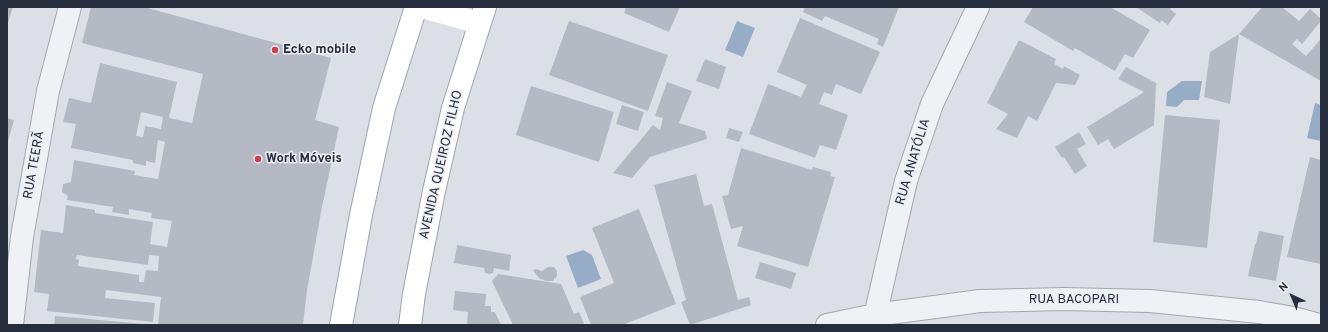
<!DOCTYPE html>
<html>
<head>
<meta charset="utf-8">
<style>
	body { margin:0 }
	#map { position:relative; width:1328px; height:332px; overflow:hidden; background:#dce0e6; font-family:Overpass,sans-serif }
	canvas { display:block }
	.frame { position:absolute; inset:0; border:8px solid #262d3c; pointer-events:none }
	.north { position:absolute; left:1272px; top:276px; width:40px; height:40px; -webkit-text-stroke:3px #ebeff4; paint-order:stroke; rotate:316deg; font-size:11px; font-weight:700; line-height:16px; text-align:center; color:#262d3c }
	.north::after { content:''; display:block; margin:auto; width:14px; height:18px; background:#262d3c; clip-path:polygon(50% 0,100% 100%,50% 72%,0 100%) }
</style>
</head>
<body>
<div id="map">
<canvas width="1328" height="332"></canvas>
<div class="frame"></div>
<div class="north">N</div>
</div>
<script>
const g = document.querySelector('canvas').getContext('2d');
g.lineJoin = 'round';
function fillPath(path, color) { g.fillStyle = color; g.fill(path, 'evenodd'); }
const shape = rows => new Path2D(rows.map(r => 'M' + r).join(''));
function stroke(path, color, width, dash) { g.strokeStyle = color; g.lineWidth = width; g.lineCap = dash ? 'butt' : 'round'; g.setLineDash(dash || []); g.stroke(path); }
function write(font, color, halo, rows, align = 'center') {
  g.font = font + ' Overpass,sans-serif'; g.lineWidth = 3; g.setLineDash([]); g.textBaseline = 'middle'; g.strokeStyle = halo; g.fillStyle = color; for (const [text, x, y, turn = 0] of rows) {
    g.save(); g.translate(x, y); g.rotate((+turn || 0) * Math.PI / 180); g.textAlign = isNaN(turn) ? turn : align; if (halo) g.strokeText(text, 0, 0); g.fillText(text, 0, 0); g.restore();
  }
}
fillPath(shape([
	[737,21,755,28,743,57,725,50],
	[1182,81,1202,81,1199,100,1184,100,1177,107,1166,106,1167,92],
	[1315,103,1321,105,1321,141,1307,138],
	[583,250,592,255,601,279,578,288,566,256]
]), '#97acc6');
fillPath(shape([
	[7,7,13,7,7,26],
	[91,7,144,7,331,58,315,120,339,127,322,207,307,290,303,325,158,325,161,297,106,290,105,298,155,303,153,322,47,311,49,294,34,292,41,230,63,233,66,205,95,210,95,213,153,222,150,244,167,247,172,221,151,218,152,213,129,209,129,215,112,212,113,207,67,200,68,196,62,192,63,184,71,182,74,160,135,171,134,175,158,179,165,142,158,140,155,163,146,161,146,166,133,163,133,160,71,148,76,124,63,122,69,98,91,103,100,63,177,82,169,118,192,123,203,74,82,43],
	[141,112,163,117,161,129,145,126,143,137,136,136],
	[77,255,148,265,149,255,159,256,158,271,146,270,144,282,139,282,139,275,78,266,79,260,76,259],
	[626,7,680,7,669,32,624,13],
	[805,7,899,7,883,47,877,44,879,39,825,16,822,21,803,12],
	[1033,7,1110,7,1150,30,1133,58,1125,54,1115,71,1075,48,1073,51,1024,22],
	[1136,7,1172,7,1170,9,1176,14,1168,25,1161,20,1160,23],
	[1262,7,1282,7,1299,21,1310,9,1321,19,1321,21,1302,44,1297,39,1292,44,1306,56,1320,40,1321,41,1321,81,1239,34],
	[800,18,880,52,861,94,836,84,832,95,824,92,819,104,848,115,836,150,820,145,815,158,749,134,768,84,801,97,807,85,777,72],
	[569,21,668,55,648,111,549,75],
	[1239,34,1230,104,1204,97,1210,52],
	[1019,40,1056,59,1054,64,1063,69,1064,66,1080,75,1075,85,1056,83,1037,121,1028,116,1017,138,996,129,1008,114,987,103],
	[705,59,726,67,719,89,696,81],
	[1126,67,1158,84,1156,85,1154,125,1114,149,1108,139,1098,145,1087,127,1144,92,1118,79],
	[667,82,692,91,679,123,705,131,707,139,650,157,632,178,613,173,653,125,660,130,663,118,655,116],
	[531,86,614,112,599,162,516,135],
	[622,105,644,112,638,131,616,124],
	[1165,115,1220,120,1207,248,1153,242],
	[7,118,14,120,7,145],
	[729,128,743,132,739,142,726,138],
	[1079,132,1086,144,1077,149,1087,166,1075,174,1064,157,1062,158,1055,147],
	[741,148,812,170,813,167,831,172,830,176,835,177,808,267,737,246,743,226,731,229,722,196,728,195],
	[1310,157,1321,160,1321,264,1287,257],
	[696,174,704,206,712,204,738,300,749,297,751,305,690,325,681,302,686,300,654,185],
	[639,209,676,304,622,325,591,325,580,297,614,283,592,228],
	[1259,231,1284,236,1276,281,1248,276,1255,244,1256,244],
	[457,245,511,255,509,271,494,268,493,273,490,274,485,273,484,268,454,263],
	[760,262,796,273,791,289,755,278],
	[548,267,554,267,557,271,557,276,553,281,547,281,540,279,533,271,535,269,542,271],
	[498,274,561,284,574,314,579,312,584,323,581,325,513,325,492,281],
	[455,291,486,294,485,306,491,306,491,312,495,312,501,325,467,325,468,312,453,310],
	[55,316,145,324,145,325,54,325]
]), '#b4b9c3');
const street = shape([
	[12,325,22,237,48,91,70,7],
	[827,325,875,315,980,301,1064,299,1150,301,1259,312,1294,318,1320,325],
	[873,325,906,181,932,104,978,7]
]);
const primary = shape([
	[341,325,361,215,384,108,416,7],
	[410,325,414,294,434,191,453,108,485,7]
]);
stroke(street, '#a2a7b0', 24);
stroke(primary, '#9ca3b2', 24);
stroke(street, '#eff1f5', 22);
stroke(shape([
	[422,7,479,23]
]), '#fff', 22);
stroke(primary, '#fff', 22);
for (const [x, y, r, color] of [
	[275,50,4,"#cc414f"],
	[258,159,4,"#cc414f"]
]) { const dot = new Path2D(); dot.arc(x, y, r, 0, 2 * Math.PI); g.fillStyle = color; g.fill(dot); stroke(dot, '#ebeff4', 1.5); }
write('bold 13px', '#262d3c', '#ebeff4', [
	["Ecko mobile",283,50],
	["Work Móveis",266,159]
], 'left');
write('13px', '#262d3c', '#ebeff4', [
	["RUA ANATÓLIA",914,162,-73],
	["RUA TEERÃ",35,165,-80],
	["AVENIDA QUEIROZ FILHO",442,165,-77],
	["RUA BACOPARI",1074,300]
]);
</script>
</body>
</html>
